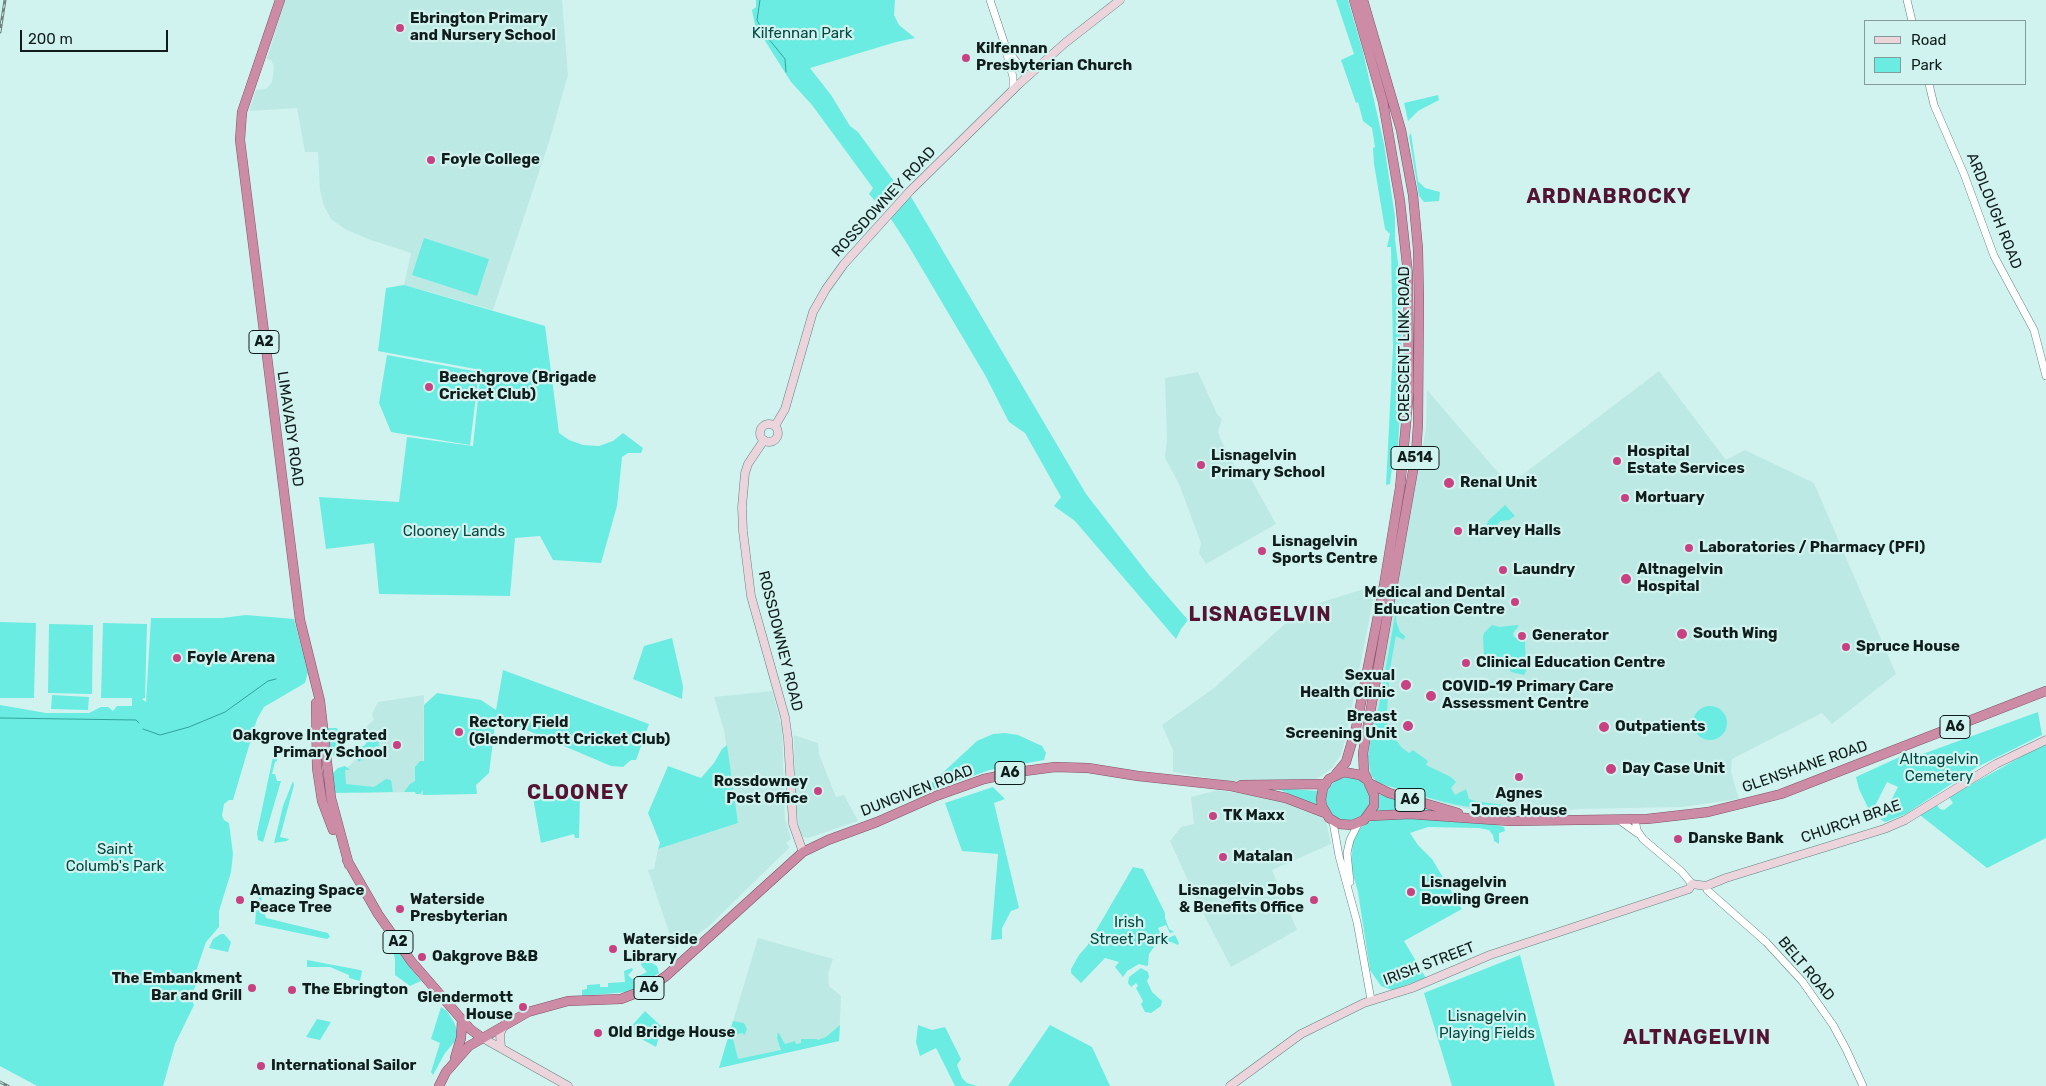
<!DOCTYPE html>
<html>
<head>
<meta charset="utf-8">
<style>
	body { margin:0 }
	#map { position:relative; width:2046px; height:1086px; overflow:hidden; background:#d1f3ef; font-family:Rubik,sans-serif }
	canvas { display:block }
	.legend { position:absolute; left:1864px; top:20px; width:162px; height:65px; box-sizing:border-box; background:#d1f3ef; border:1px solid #849d9b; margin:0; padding:6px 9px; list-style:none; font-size:15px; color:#101d1c }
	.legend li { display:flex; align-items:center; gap:10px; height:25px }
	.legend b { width:25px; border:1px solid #849d9b }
	.scale { position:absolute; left:20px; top:30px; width:148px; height:22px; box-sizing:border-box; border:2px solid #101d1c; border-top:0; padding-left:6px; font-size:15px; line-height:18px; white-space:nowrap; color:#101d1c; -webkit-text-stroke:4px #d1f3ef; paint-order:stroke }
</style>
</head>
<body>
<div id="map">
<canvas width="2046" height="1086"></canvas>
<ul class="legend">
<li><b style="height:6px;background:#ecd4dd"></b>Road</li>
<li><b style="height:14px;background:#6aece2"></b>Park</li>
</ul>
<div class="scale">200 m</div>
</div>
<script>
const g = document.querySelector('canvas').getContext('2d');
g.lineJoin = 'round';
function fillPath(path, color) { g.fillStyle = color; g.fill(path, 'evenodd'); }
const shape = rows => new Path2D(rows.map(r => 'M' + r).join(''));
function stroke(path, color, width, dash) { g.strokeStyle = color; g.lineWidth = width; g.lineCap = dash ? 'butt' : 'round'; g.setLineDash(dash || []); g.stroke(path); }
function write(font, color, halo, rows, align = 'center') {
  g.font = font + ' Rubik,sans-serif'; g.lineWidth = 4.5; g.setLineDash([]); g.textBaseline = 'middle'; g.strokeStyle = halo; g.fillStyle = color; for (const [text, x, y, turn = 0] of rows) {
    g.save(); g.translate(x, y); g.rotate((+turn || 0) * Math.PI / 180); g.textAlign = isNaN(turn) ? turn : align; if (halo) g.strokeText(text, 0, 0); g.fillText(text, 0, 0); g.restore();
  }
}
fillPath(shape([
	[285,0,562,0,568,75,549,142,493,310,404,285,411,253,368,239,345,229,331,219,324,206,320,190,318,152,305,152,297,108,249,111,256,90,266,89,272,82,274,66,271,60,267,59],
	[1659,371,1726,460,1745,450,1814,483,1896,674,1832,724,1822,713,1732,759,1731,772,1739,799,1682,807,1578,809,1515,815,1468,809,1371,788,1361,759,1426,429,1427,390,1509,485],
	[1198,372,1217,414,1222,419,1218,431,1220,438,1239,474,1251,479,1276,524,1206,564,1199,553,1201,543,1179,484,1165,458,1167,439,1165,378],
	[1364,589,1368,590,1374,596,1345,741,1341,755,1331,769,1315,780,1238,783,1173,772,1173,750,1162,725,1214,688,1297,613,1309,606],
	[772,691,782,728,785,819,791,839,786,843,790,847,709,926,689,941,677,945,676,949,673,944,648,870,654,869,658,849,738,823,724,730,714,697],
	[424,695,423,795,416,794,415,792,355,793,332,774,338,768,348,767,371,745,359,733,374,720,372,714,378,702],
	[794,735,818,743,819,754,836,797,844,795,858,821,808,838,802,837,799,828,795,797],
	[1218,790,1279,799,1310,811,1324,819,1327,825,1331,844,1272,870,1297,930,1231,967,1200,907,1170,841,1181,827,1194,824,1191,797],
	[758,938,833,959,828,974,829,986,841,996,839,1041,719,1068]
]), '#bde9e4');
fillPath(shape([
	[756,0,895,0,894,15,899,25,915,38,896,42,810,68,831,95,850,126,858,132,899,188,883,210,869,194,873,188,812,105,791,82,755,25,752,10,756,7],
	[1336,0,1348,0,1363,52,1384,144,1395,217,1395,239,1400,279,1402,375,1398,447,1392,467,1390,484,1386,485,1393,348,1391,247,1387,247,1390,234,1385,229,1374,164,1373,148,1375,147,1372,128,1363,121,1358,102,1356,103,1341,60,1354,54],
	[1438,95,1439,100,1418,111,1408,121,1404,103],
	[1411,133,1418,181,1425,188,1440,192,1439,201,1424,202,1419,196,1409,136],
	[910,195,1086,494,1149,575,1188,620,1181,629,1176,639,1075,521,1054,506,1061,497,1025,433,1009,422,985,375,908,245,889,216],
	[424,238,489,259,477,296,412,275],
	[404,285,545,326,559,433,569,440,583,445,599,446,613,441,623,433,643,448,641,453,628,453,622,457,617,506,601,563,553,560,540,536,515,538,510,596,379,594,374,543,326,549,319,497,399,502,407,437,473,446,481,370,378,351,386,288],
	[387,355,479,372,470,445,391,432,379,403],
	[1505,505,1515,516,1509,520,1500,521,1493,532,1487,533,1485,530,1488,521],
	[1398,599,1396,621,1400,632,1405,636,1404,640,1396,636,1390,669,1387,711,1383,713,1391,733,1402,748,1409,753,1413,750,1428,761,1426,765,1451,777,1456,782,1451,788,1455,795,1466,789,1469,799,1475,801,1511,806,1511,812,1463,806,1444,802,1378,783,1371,775,1368,757,1371,737,1379,706],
	[246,615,294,619,308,672,305,683,264,707,257,719,233,800,229,800,224,804,222,816,224,820,229,823,233,854,231,872,219,911,219,927,206,942,192,983,196,984,191,998,194,1005,175,1044,163,1086,37,1086,0,1066,0,705,46,713,89,713,101,707,108,707,113,711,117,706,132,706,132,698,101,698,103,623,147,624,145,698,142,699,146,702,151,618,222,618],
	[0,622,36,623,34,698,0,698],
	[49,624,93,625,92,694,48,693],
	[1492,625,1499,627,1517,625,1519,626,1513,633,1514,637,1525,641,1526,671,1524,675,1511,672,1506,661,1500,668,1488,663,1484,654,1483,637,1484,633],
	[672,638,683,686,682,699,633,679,644,646],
	[503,670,649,724,636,760,631,760,623,767,611,766,496,717,489,773,476,785,477,794,423,795,423,790,420,794,416,794,415,792,404,792,410,784,415,781,415,767,420,761,424,761,424,705,437,693,481,700,496,710],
	[52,695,89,697,88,710,51,709],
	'1693 723a17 17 0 1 1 34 0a17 17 0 1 1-34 0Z',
	[2038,712,2042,735,1977,767,1906,814,1885,822,1880,819,1887,817,1885,812,1898,787,1887,782,1871,814,1859,789,1856,777,1906,754,1909,759],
	[327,728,337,728,342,753,335,756,329,752],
	[1005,733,1018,735,1042,746,1046,753,1044,760,990,770,926,792,924,790,977,741,993,734],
	[374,736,378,738,379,747,376,746,359,762,355,755,358,749,365,745,369,737],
	[2046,743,2046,838,1987,868,1920,815,1937,805,1940,809,1944,810,1953,803,1949,797],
	[727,745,738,823,658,849,660,843,648,813,668,766,701,778,714,763,722,749],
	[275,747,282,748,278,755,276,754,275,757,278,758,276,762,275,762,272,774,275,774,277,781,281,781,263,842,258,840,257,833],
	[345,766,350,770,345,770,346,784,374,787,386,779,391,780,393,792,333,793,332,774,338,768],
	'1326 799a22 22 0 1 1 44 0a22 22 0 1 1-44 0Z',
	[293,781,294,785,280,837,289,839,287,841,274,843,283,806],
	[993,787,1005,799,994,803,1019,908,1011,911,1002,928,1002,939,991,940,998,854,962,851,945,803],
	[1276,788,1318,791,1317,806,1316,806],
	[532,792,580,794,579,838,575,838,574,834,541,843],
	[1379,794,1413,804,1437,811,1378,811],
	[1389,818,1483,821,1504,827,1505,831,1499,833,1499,844,1494,841,1493,835,1489,830,1479,828,1428,827,1410,833,1418,845,1432,859,1462,909,1404,941,1426,978,1392,990,1381,986,1370,970,1358,892,1351,867,1353,841,1357,831,1368,822,1377,819],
	[1133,867,1143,869,1165,913,1165,918,1169,929,1174,932,1170,933,1166,925,1158,928,1164,940,1175,935,1179,943,1178,945,1171,942,1165,942,1156,944,1149,954,1148,965,1147,966,1139,964,1127,971,1123,977,1115,967,1119,962,1105,958,1081,983,1071,973,1071,969,1079,955,1087,946],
	[260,894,262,895,261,903,266,918,328,933,330,937,327,939,255,924,256,912],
	[221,934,224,934,231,942,228,952,209,948,213,939],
	[397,949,409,966,421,981,410,986,395,975,395,959,393,950],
	[1520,955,1555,1086,1452,1086,1424,993],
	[307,960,360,970,362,971,360,981,349,978,349,975,330,967,307,967],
	[642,960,648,961,657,966,659,973,638,988,627,992,582,996,582,990,587,989,587,985,600,984,600,987,608,987,608,983,625,982,624,971,632,968,633,970,628,975,632,979,647,972,641,965],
	[1141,968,1148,972,1149,977,1147,981,1152,992,1162,1001,1161,1006,1151,1013,1145,1012,1141,1004,1143,1001,1136,988,1138,986,1136,983,1131,987,1128,983,1129,977],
	[441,1007,447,1011,454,1022,457,1030,457,1039,445,1053,433,1075,431,1072,440,1043,431,1039],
	[645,1011,662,1027,656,1047,627,1031],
	[317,1019,331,1022,320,1040,306,1037],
	[733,1021,744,1023,747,1029,744,1036,743,1033,732,1035,738,1059,781,1050,777,1038,778,1032,785,1044,795,1041,796,1044,801,1043,801,1039,816,1039,818,1040,826,1037,840,1025,839,1041,719,1068],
	[918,1025,932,1030,945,1027,961,1059,957,1065,962,1078,967,1083,977,1086,955,1086,936,1048,920,1056,916,1042],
	[1050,1025,1092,1047,1110,1086,1008,1086]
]), '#6aece2');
stroke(shape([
	[760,0,757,20,764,33,785,59,786,72],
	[0,718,136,720,139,723],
	[143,729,160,735,189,727,225,712,268,681,276,679]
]), '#31a39b', 1);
const tertiary = shape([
	[990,0,1006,48,1027,76],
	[1907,0,1912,21],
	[1006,51,1013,77,1013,90],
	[1929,84,1934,105,1964,174,1994,256,2034,330,2046,376],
	[1635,819,1637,830,1643,839,1682,872,1692,884],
	[1619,820,1637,833],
	[1333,822,1339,856,1357,922,1371,1000],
	[1350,882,1347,853,1350,840,1358,824],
	[1706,886,1707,890,1766,942,1802,981,1833,1025,1846,1049,1863,1086]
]);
const secondary = shape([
	'760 433a9 9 0 1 1 18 0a9 9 0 1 1-18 0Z',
	[775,426,785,409,813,312,826,289,844,264,910,191,1019,84,1065,43,1120,0],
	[764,440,748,464,745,473,742,507,743,531,751,596,785,717,788,739,793,824,803,852],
	[481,1037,568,1086],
	[501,1048,500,1034,504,1025],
	[1230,1086,1301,1034,1364,1003,1412,988,1490,955,1689,889,1692,884,1706,886,1726,878,1884,829,1905,820,1996,764,2046,740]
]);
const trunk = shape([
	[280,0,242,112,240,140,300,620,320,701,331,798,349,865],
	[1363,0,1401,130,1413,195,1418,249,1419,299,1418,424,1416,454,1363,753,1364,772,1374,795,1374,806,1364,820,1352,825,1339,824,1329,818,1322,806,1321,799,1323,788,1329,779,1344,772,1360,775,1366,779],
	[316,703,317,768,322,801,333,830],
	[1336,774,1346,762,1356,728,1384,585,1400,488,1409,391,1408,274,1400,201,1383,102,1354,0],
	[1371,784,1389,793,1458,813],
	[1241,785,1326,784],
	[1369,816,1410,814,1510,821,1578,820,1647,819,1708,812,1781,794,2046,691],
	[347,860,378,914,411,961,470,1029,481,1037],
	[455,1058,461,1038,462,1020],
	[439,1086,446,1072,469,1046,528,1012,568,1001,621,999,647,989,666,976,803,852,828,840,877,822,936,796,984,779,1017,772,1055,767,1088,768,1138,776,1231,786,1286,798,1325,813]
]);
stroke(tertiary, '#648480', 8);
stroke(secondary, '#648480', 9);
stroke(trunk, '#825267', 10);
stroke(tertiary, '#fff', 7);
stroke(secondary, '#ecd4dd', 8);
stroke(trunk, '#cc8ca6', 9);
const rail = shape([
	[0,32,5,0],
	[0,1082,8,1086]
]);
stroke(rail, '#6c8380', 3);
stroke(rail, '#d1f3ef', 1, [4]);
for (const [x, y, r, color] of [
	[400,28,5,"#c84180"],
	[966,58,5,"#c84180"],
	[431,160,5,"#c84180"],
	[429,387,5,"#c84180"],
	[1617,461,5,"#c84180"],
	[1201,465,5,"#c84180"],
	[1449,483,6,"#c84180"],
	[1625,498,5,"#c84180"],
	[1458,531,5,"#c84180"],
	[1689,548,5,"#c84180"],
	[1262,551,5,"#c84180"],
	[1503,570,5,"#c84180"],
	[1626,579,6,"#c84180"],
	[1515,602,5,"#c84180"],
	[1682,634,6,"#c84180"],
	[1522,636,5,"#c84180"],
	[1846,647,5,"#c84180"],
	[177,658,5,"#c84180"],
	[1466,663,5,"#c84180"],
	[1406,685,6,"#c84180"],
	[1431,696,6,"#c84180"],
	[1408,726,6,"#c84180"],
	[1604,727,6,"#c84180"],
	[459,732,5,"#c84180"],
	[397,745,5,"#c84180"],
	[1611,769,6,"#c84180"],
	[1519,777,5,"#c84180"],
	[818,791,5,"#c84180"],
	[1213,816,5,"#c84180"],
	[1678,839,5,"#c84180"],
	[1223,857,5,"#c84180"],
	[1411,892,5,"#c84180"],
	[240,900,5,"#c84180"],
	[1314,900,5,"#c84180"],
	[400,909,5,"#c84180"],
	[613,949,5,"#c84180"],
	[422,957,5,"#c84180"],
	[252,988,5,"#c84180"],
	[292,990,5,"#c84180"],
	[523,1007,5,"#c84180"],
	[598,1033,5,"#c84180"],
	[261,1066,5,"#c84180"]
]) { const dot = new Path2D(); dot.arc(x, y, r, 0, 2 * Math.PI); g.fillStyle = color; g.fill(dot); stroke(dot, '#d1f3ef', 2); }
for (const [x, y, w] of [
	[264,342,30],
	[1415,458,48],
	[1955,727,30],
	[1010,773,30],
	[1410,800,30],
	[398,942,30],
	[649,988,30]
]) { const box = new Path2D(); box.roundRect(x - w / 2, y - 11.5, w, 23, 4); g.fillStyle = '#d1f3ef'; g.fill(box); stroke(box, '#101d1c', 1); }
write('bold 14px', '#101d1c', null, [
	["A2",264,342],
	["A514",1415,458],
	["A6",1955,727],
	["A6",1010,773],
	["A6",1410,800],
	["A2",398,942],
	["A6",649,988]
]);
write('bold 15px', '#101d1c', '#d1f3ef', [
	["Ebrington Primary",410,19],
	["and Nursery School",410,36],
	["Kilfennan",976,49],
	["Presbyterian Church",976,66],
	["Foyle College",441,160],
	["Beechgrove (Brigade",439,378],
	["Cricket Club)",439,395],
	["Hospital",1627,452],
	["Estate Services",1627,469],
	["Lisnagelvin",1211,456],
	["Primary School",1211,473],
	["Renal Unit",1460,483],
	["Mortuary",1635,498],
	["Harvey Halls",1468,531],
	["Lisnagelvin",1272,542],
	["Sports Centre",1272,559],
	["Laboratories / Pharmacy (PFI)",1699,548],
	["Laundry",1513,570],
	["Altnagelvin",1637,570],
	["Hospital",1637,587],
	["Medical and Dental",1505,593,"right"],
	["Education Centre",1505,610,"right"],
	["South Wing",1693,634],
	["Generator",1532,636],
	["Spruce House",1856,647],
	["Foyle Arena",187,658],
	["Clinical Education Centre",1476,663],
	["Sexual",1395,676,"right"],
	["Health Clinic",1395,693,"right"],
	["COVID-19 Primary Care",1442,687],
	["Assessment Centre",1442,704],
	["Breast",1397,717,"right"],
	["Screening Unit",1397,734,"right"],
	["Rectory Field",469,723],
	["(Glendermott Cricket Club)",469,740],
	["Outpatients",1615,727],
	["Oakgrove Integrated",387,736,"right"],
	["Primary School",387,753,"right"],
	["Day Case Unit",1622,769],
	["Rossdowney",808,782,"right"],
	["Post Office",808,799,"right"],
	["Agnes",1519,794,"center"],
	["Jones House",1519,811,"center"],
	["TK Maxx",1223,816],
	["Danske Bank",1688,839],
	["Matalan",1233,857],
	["Lisnagelvin",1421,883],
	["Bowling Green",1421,900],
	["Amazing Space",250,891],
	["Peace Tree",250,908],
	["Lisnagelvin Jobs",1304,891,"right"],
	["& Benefits Office",1304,908,"right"],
	["Waterside",410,900],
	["Presbyterian",410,917],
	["Waterside",623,940],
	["Library",623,957],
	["Oakgrove B&B",432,957],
	["The Embankment",242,979,"right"],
	["Bar and Grill",242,996,"right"],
	["The Ebrington",302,990],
	["Glendermott",513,998,"right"],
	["House",513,1015,"right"],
	["Old Bridge House",608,1033],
	["International Sailor",271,1066]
], 'left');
write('15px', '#024843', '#d1f3ef', [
	["Kilfennan Park",802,34],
	["Clooney Lands",454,532],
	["Altnagelvin",1939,760],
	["Cemetery",1939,777],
	["Saint",115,850],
	["Columb's Park",115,867],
	["Irish",1129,923],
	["Street Park",1129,940],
	["Lisnagelvin",1487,1017],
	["Playing Fields",1487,1034]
]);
write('15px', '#101d1c', '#d1f3ef', [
	["ROSSDOWNEY ROAD",884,202,-47],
	["ARDLOUGH ROAD",1994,211,68],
	["CRESCENT LINK ROAD",1405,344,-90],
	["LIMAVADY ROAD",290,429,82],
	["ROSSDOWNEY ROAD",780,641,76],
	["GLENSHANE ROAD",1805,767,-19],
	["DUNGIVEN ROAD",917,791,-21],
	["CHURCH BRAE",1851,822,-19],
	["IRISH STREET",1429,964,-21],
	["BELT ROAD",1806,969,50]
]);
g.letterSpacing = '1px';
write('bold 20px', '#531332', '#d1f3ef', [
	["ARDNABROCKY",1609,197],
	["LISNAGELVIN",1260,615],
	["CLOONEY",578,793],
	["ALTNAGELVIN",1697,1038]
]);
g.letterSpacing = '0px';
</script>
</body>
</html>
